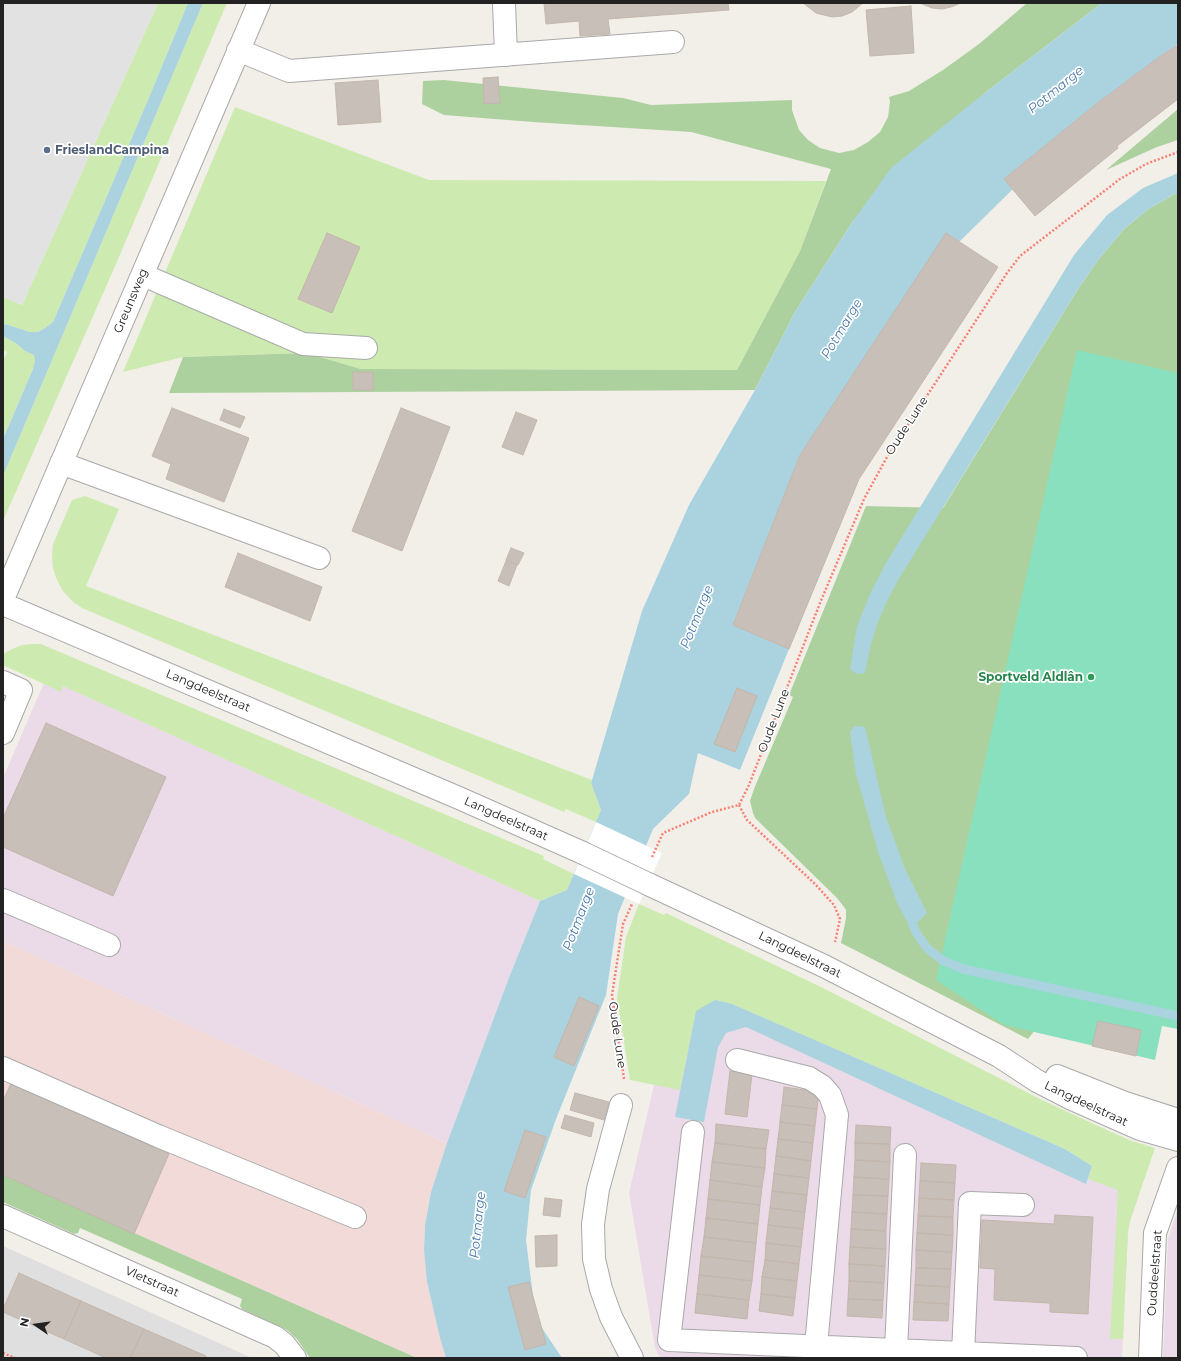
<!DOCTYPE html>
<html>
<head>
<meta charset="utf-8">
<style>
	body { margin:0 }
	#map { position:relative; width:1181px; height:1361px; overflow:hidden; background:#f2efe9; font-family:Montserrat,sans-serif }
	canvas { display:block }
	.frame { position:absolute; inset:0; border:4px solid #222; pointer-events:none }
	.north { position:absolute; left:16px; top:1305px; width:40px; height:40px; -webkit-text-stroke:3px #fff; paint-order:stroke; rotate:283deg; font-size:11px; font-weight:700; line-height:16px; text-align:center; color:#222 }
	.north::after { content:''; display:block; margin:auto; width:14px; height:18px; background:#222; clip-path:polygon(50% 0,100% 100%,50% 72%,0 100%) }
</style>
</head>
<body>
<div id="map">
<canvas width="1181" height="1361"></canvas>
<div class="frame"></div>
<div class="north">N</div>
</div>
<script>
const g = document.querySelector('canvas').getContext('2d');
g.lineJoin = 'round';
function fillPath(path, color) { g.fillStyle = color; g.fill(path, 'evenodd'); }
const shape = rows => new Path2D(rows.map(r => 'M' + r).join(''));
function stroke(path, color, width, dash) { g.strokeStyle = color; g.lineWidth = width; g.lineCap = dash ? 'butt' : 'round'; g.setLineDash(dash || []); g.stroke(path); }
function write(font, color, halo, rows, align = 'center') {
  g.font = font + ' Montserrat,sans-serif'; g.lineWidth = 3.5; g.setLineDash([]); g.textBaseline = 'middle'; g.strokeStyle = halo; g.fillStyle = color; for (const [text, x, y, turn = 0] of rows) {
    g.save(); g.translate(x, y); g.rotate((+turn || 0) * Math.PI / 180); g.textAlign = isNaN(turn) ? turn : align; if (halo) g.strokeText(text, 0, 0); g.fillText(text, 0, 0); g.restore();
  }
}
fillPath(shape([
	[3,1246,252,1358,3,1358]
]), '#e0dfdf');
fillPath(shape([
	[3,941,447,1143,431,1192,425,1225,424,1250,427,1282,440,1338,446,1358,417,1358,3,1175]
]), '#f2dad9');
fillPath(shape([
	[46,678,540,901,510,975,447,1143,3,941,3,778],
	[681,968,1138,1197,1130,1221,1128,1232,1122,1358,660,1358,655,1348,629,1193],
	[1178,1209,1178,1358,1163,1358,1168,1239]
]), '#ebdbe8');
fillPath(shape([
	[158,3,188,3,148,100,53,322,45,328,38,332,30,332,5,324,3,326,3,297,22,305],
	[203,3,227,3,116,264,3,521,3,476],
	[235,107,429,180,826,181,800,251,737,370,361,369,306,353,183,357,123,372],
	[3,336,17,344,25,351,35,355,35,360,33,369,3,439,3,361,7,352,3,350],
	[85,496,119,509,86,586,592,780,591,783,601,810,596,822,566,809,564,812,82,608,72,601,63,591,57,580,53,569,52,556,53,544,72,500],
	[31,644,41,644,55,650,544,856,543,859,574,874,567,890,540,901,63,686,61,692,3,665,3,654,12,649,22,645],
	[639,904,664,915,666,913,823,988,1042,1100,1109,1131,1132,1141,1155,1148,1130,1221,1128,1232,1123,1339,1110,1339,1118,1190,1088,1179,1092,1166,1065,1149,732,1004,696,1011,680,1090,630,1080,617,998,626,937]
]), '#cdebb0');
fillPath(shape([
	[1027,3,1102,3,986,92,853,221,795,312,755,390,169,393,183,357,306,353,361,369,737,370,800,251,831,169,691,132,533,122,444,115,422,104,423,81,444,80,623,98,651,105,792,100,792,110,799,130,808,140,820,148,839,153,854,150,868,142,880,132,888,117,890,101,889,97,909,91,943,70,979,44],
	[1178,109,1178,140,1157,147,1106,170],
	[1178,192,1178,383,1051,1010,1028,1039,841,943,846,918,846,910,844,907,837,898,755,818,753,813,750,801,754,789,793,697,789,695,866,506,943,508,1078,289,1098,260,1124,229,1147,210],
	[3,1175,417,1358,310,1358,297,1339,287,1330,242,1309,240,1306,242,1299,80,1228,78,1233,74,1234,3,1202]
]), '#add19e');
fillPath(shape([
	[1077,350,1178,373,1178,1029,1162,1026,1155,1060,1004,1025,936,980]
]), '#88e0be');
fillPath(shape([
	[3,3,158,3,22,305,3,297]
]), '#e2e2e2');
fillPath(shape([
	[188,3,203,3,3,476,3,439,33,369,35,360,34,355,25,351,17,344,3,336,3,326,5,324,30,332,38,332,45,328,53,322,148,100],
	[1102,3,1178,3,1178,44,1159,57,1095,105,1004,179,1013,189,959,242,946,234,800,455,733,625,789,649,740,770,698,753,689,794,653,829,618,914,606,995,556,1119,531,1190,526,1240,533,1296,542,1328,562,1358,446,1358,440,1338,427,1282,424,1250,425,1225,431,1192,447,1143,510,975,540,901,567,890,601,810,591,783,592,780,642,611,689,505,755,390,795,312,853,221,891,168,986,92],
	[1178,173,1178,192,1147,210,1124,229,1098,260,1078,289,900,577,887,601,878,622,871,644,865,673,857,674,850,669,857,626,870,594,886,563,1074,255,1107,215,1143,188],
	[854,726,865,727,886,817,905,869,927,913,918,922,908,923,898,905,879,855,856,774,850,732],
	[715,1000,732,1004,1065,1149,1092,1166,1086,1184,746,1027,726,1033,718,1047,704,1122,675,1117,696,1011]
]), '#aad3df');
fillPath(shape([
	[596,822,662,853,639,904,574,874]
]), '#fff');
stroke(shape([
	[912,923,917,934,927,948,942,960,963,969,1178,1016]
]), '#aad3df', 9);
const building = shape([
	[544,3,728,3,729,10,608,19,610,34,580,36,579,21,546,24,544,3],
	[803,3,863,3,852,12,842,16,832,17,816,13,803,3],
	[920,3,961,3,951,7,942,9,932,8,920,3],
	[911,6,914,53,870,56,866,10,911,6],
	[1176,46,1178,49,1178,99,1117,146,1118,148,1035,216,1004,179,1095,105,1159,57,1176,46],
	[498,77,500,103,484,104,483,78,498,77],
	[378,80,381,122,338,125,335,83,378,80],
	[327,233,360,247,332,313,298,299,327,233],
	[946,233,998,267,859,479,789,649,733,625,800,455,946,233],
	[353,372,373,372,373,390,353,390,353,372],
	[172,408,249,438,224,502,166,479,171,464,152,456,172,408],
	[401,408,450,427,402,551,352,531,401,408],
	[224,409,245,417,240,428,220,420,224,409],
	[516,412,537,420,523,455,502,447,516,412],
	[511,548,524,553,518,565,506,560,511,548],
	[238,553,322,587,310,621,225,587,238,553],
	[506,561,517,565,509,586,498,581,506,561],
	[737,688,757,696,735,752,714,744,737,688],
	[46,723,166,777,113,896,3,847,3,818,46,723],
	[579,997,599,1006,574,1066,554,1057,579,997],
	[1098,1021,1141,1030,1136,1056,1092,1046,1098,1021],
	[730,1071,752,1074,747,1117,725,1114,730,1071],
	[11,1083,169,1154,134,1234,3,1175,3,1096,5,1097,11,1083],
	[784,1087,819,1092,817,1109,782,1105,784,1087],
	[575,1093,609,1102,604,1120,570,1110,575,1093],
	[782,1105,817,1109,815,1126,780,1122,782,1105],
	[565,1115,594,1123,591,1137,561,1128,565,1115],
	[780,1122,815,1126,813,1143,778,1139,780,1122],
	[716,1124,769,1130,766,1149,715,1143,716,1124],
	[856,1125,891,1127,890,1144,855,1143,856,1125],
	[525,1130,546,1137,525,1198,504,1191,525,1130],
	[778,1139,813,1143,811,1161,776,1156,778,1139],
	[715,1143,766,1149,765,1168,712,1162,715,1143],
	[855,1143,890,1144,890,1162,855,1160,855,1143],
	[776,1156,811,1161,809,1178,774,1174,776,1156],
	[855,1160,890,1162,889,1179,854,1177,855,1160],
	[712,1162,765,1168,762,1187,710,1180,712,1162],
	[921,1163,956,1165,955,1183,920,1181,921,1163],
	[774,1174,809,1178,807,1195,772,1191,774,1174],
	[854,1177,889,1179,888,1196,853,1195,854,1177],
	[710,1180,762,1187,760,1205,708,1199,710,1180],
	[920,1181,955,1183,954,1200,919,1198,920,1181],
	[772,1191,807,1195,805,1212,770,1208,772,1191],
	[853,1195,888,1196,887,1214,852,1212,853,1195],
	[545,1198,562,1200,560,1217,543,1215,545,1198],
	[919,1198,954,1200,953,1217,918,1216,919,1198],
	[708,1199,760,1205,758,1224,706,1218,708,1199],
	[770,1208,805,1212,803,1229,768,1225,770,1208],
	[852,1212,887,1214,886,1231,851,1229,852,1212],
	[1055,1215,1093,1217,1088,1314,1050,1312,1050,1303,994,1300,995,1269,980,1268,982,1220,1054,1224,1055,1215],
	[918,1216,953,1217,953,1235,917,1233,918,1216],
	[706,1218,758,1224,756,1243,704,1237,706,1218],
	[768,1225,803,1229,801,1247,766,1243,768,1225],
	[851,1229,886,1231,886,1249,850,1247,851,1229],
	[917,1233,953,1235,952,1252,916,1250,917,1233],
	[557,1235,557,1266,536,1267,535,1236,557,1235],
	[704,1237,756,1243,754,1262,701,1256,704,1237],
	[766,1243,801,1247,799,1264,765,1260,766,1243],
	[850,1247,886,1249,885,1266,849,1264,850,1247],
	[916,1250,952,1252,951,1269,916,1268,916,1250],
	[701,1256,754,1262,752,1281,699,1275,701,1256],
	[765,1260,799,1264,797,1281,762,1277,765,1260],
	[849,1264,885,1266,884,1283,849,1281,849,1264],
	[916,1268,951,1269,950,1287,915,1285,916,1268],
	[19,1273,81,1301,64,1339,3,1312,3,1309,19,1273],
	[699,1275,752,1281,749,1300,697,1294,699,1275],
	[762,1277,797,1281,795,1298,761,1294,762,1277],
	[849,1281,884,1283,883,1300,848,1299,849,1281],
	[529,1282,546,1344,525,1350,508,1287,529,1282],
	[915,1285,950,1287,949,1304,914,1302,915,1285],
	[697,1294,749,1300,747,1319,695,1313,697,1294],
	[761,1294,795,1298,793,1316,759,1311,761,1294],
	[848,1299,883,1300,882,1318,847,1316,848,1299],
	[81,1301,144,1329,130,1358,106,1358,64,1339,81,1301],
	[914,1302,949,1304,948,1321,913,1320,914,1302],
	[144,1329,206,1356,205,1358,130,1358,144,1329]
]);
fillPath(building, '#c7bfb8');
stroke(building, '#c4b6ab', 1);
const minor = shape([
	[504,3,506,55],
	[238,50,289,71,673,42],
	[143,275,303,344,366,348],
	[61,463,319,558],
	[3,599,259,3],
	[3,604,459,798,583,853],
	[3,682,21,690,3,733],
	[648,884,824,966,999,1056,1037,1081,1072,1099,1140,1129,1178,1140],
	[3,900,109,945],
	[737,1060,809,1078,822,1086,830,1095,837,1115,816,1346],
	[3,1068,158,1136,355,1217],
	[1057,1076,1125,1103,1178,1120],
	[621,1105,598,1189,593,1224,594,1259,601,1289,611,1317,632,1358],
	[693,1132,669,1340,1076,1358],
	[3,1216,275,1337,284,1344,295,1358],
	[896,1350,905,1155],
	[963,1353,970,1203,1023,1205],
	[1150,1358,1155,1233,1178,1168]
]);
stroke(minor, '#a9a9a9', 24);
stroke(shape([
	[739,805,747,820,815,884,834,905,840,919,835,942],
	[652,857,663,833,712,812,739,805,749,785,820,603,864,499,887,457,1007,273,1020,256,1120,179,1146,164,1178,152],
	[624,1079,612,995,623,924,632,904],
	[3,1353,15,1358]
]), '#fa8072', 2.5, [2, 2]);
stroke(minor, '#fff', 22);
const minorBridge = shape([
	[583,853,648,884]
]);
stroke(minorBridge, '#a9a9a9', 24, []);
stroke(minorBridge, '#fff', 22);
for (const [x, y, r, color] of [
	[47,150,4,"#5c6f8a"],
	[1091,677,4,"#2e9e5b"]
]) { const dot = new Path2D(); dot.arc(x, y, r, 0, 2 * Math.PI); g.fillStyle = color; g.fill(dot); stroke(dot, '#fff', 1.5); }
write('bold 12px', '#4e5e75', '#fff', [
	["FrieslandCampina",55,150]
], 'left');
write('12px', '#222', '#fff', [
	["Greunsweg",131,301,-67],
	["Oude Lune",907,426,-57],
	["Langdeelstraat",208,691,23],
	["Oude Lune",774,721,-69],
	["Langdeelstraat",506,819,24],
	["Langdeelstraat",800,955,26],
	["Oude Lune",617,1035,82],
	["Langdeelstraat",1086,1104,25],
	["Ouddeelstraat",1155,1273,-86],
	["Vletstraat",152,1282,24]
]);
write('bold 12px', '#27864d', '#fff', [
	["Sportveld Aldlân",1083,677]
], 'right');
write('italic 13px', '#4a7aab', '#fff', [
	["Potmarge",1056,90,-39],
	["Potmarge",842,329,-59],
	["Potmarge",697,617,-68],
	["Potmarge",579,919,-69],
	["Potmarge",478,1225,-84]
]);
</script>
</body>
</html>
